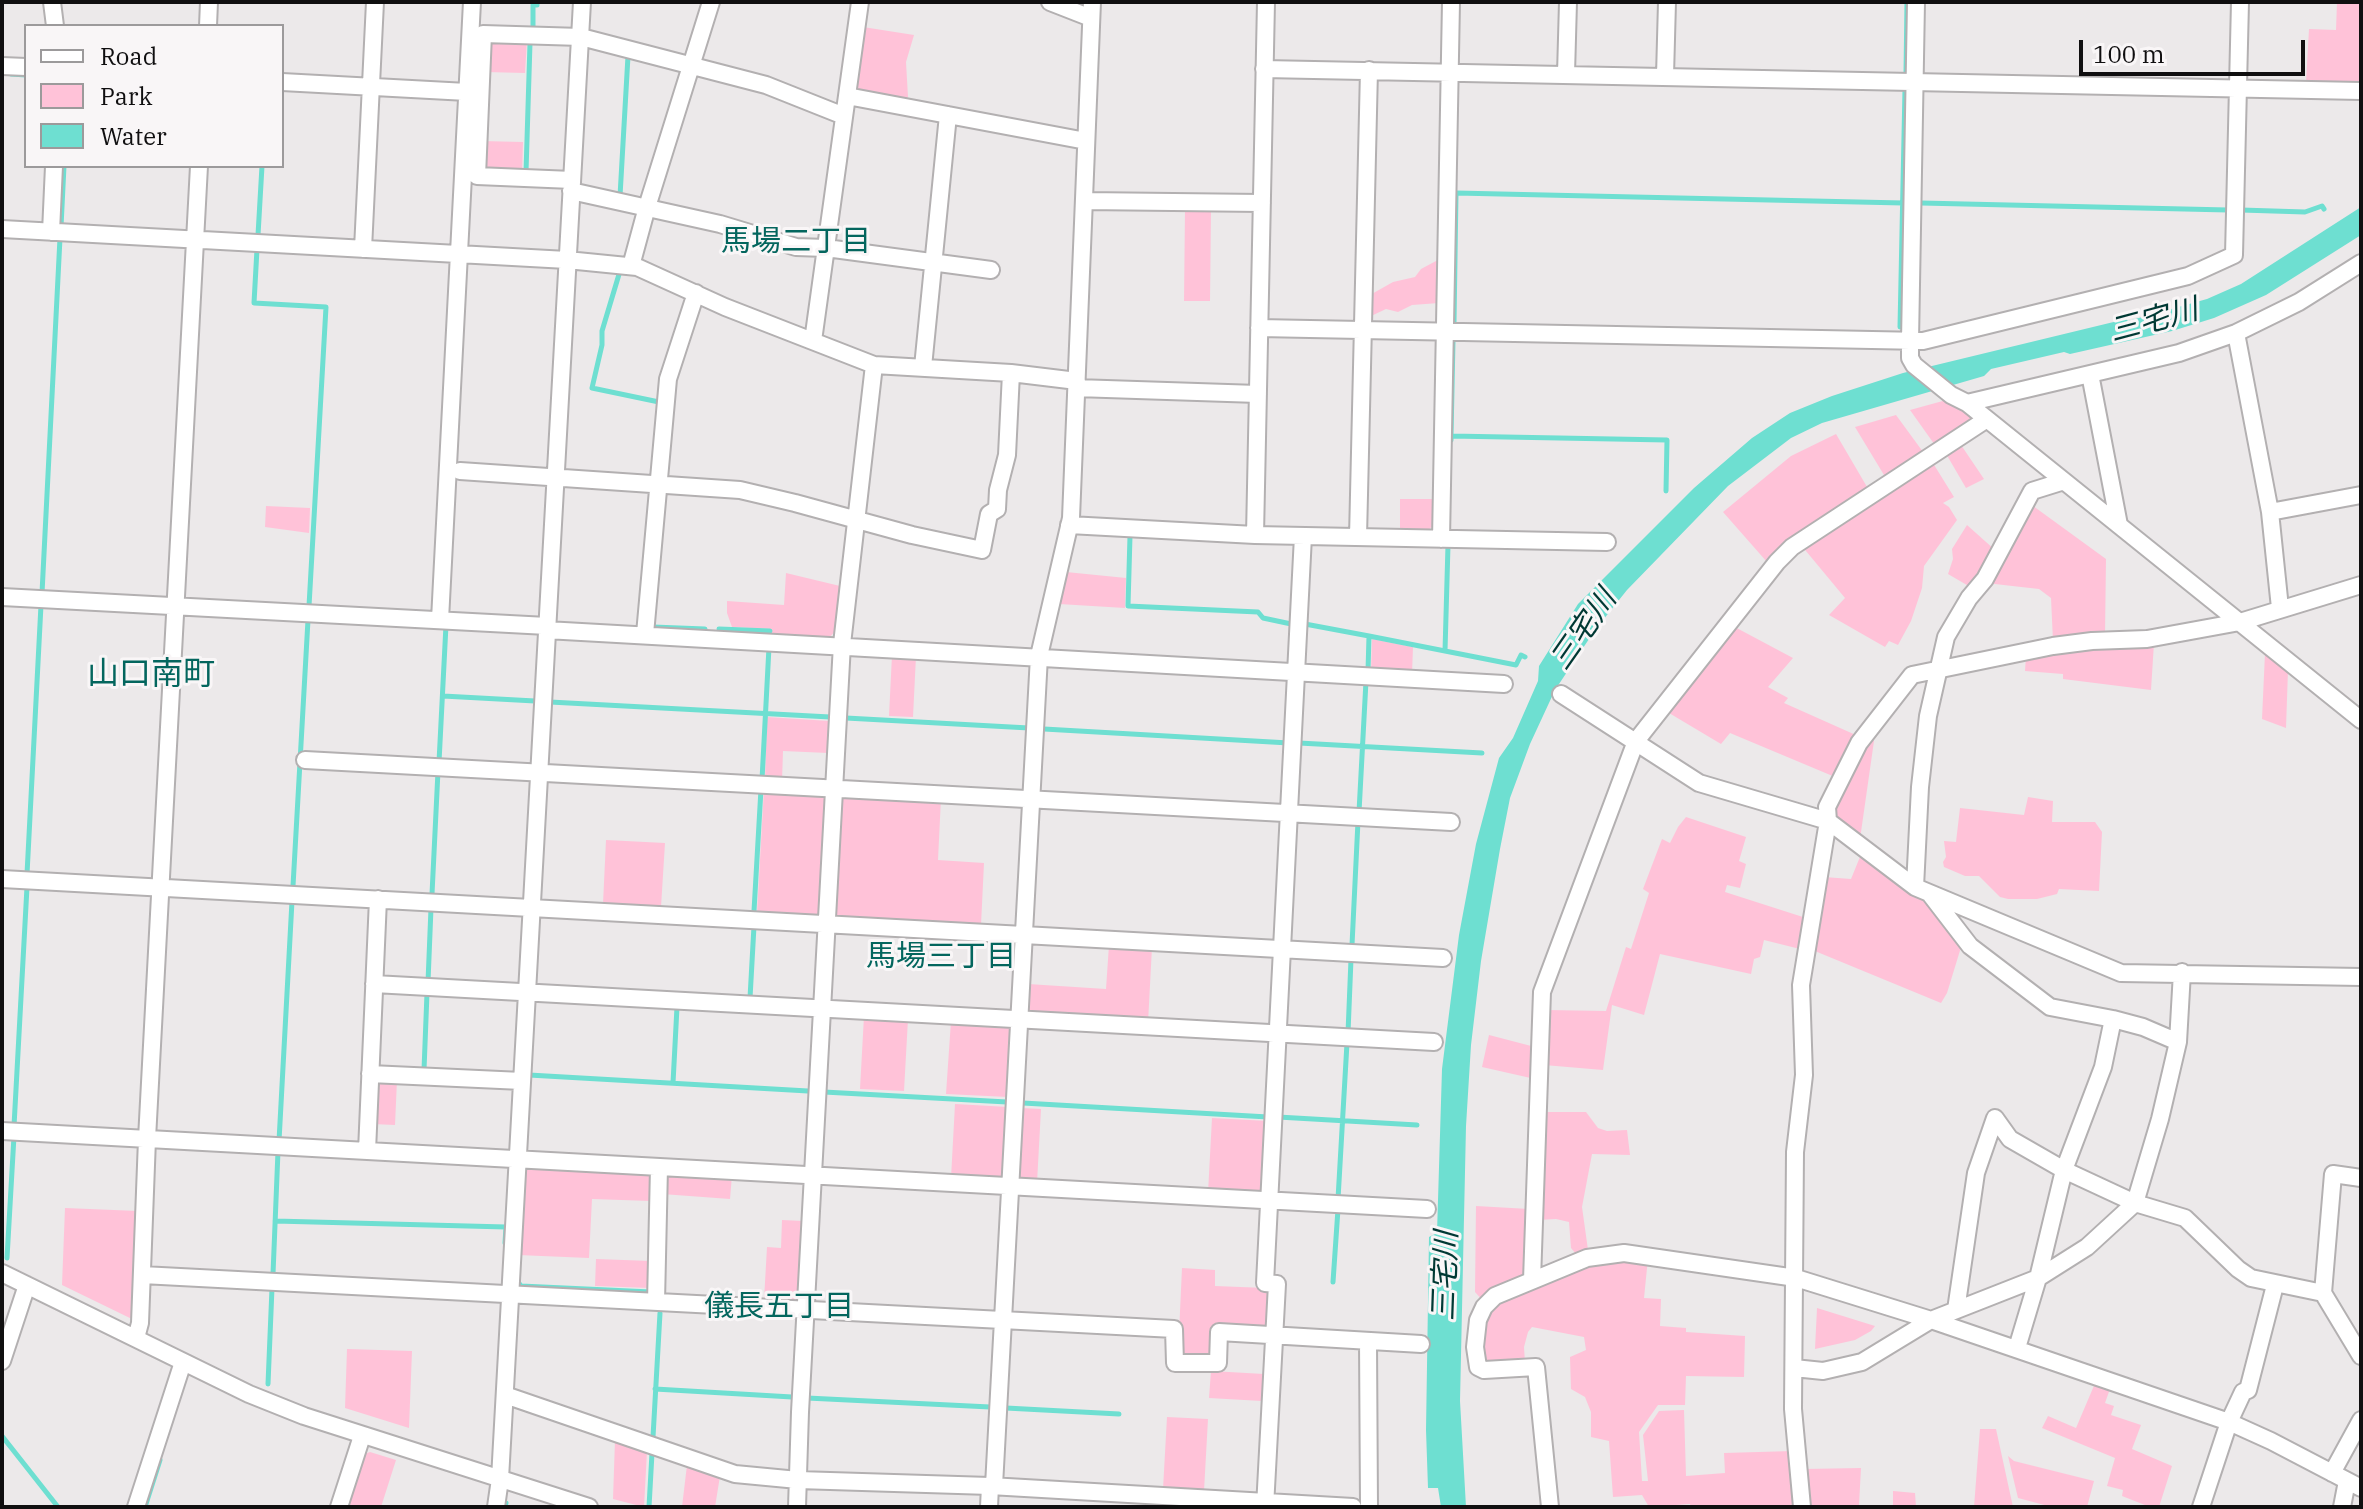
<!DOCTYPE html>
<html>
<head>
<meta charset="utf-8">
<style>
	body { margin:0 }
	#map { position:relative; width:2363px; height:1509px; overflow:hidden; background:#ece9ea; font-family:"IBM Plex Serif",serif }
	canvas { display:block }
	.frame { position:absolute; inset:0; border:4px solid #100f10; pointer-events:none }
	.legend { position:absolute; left:24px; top:24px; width:260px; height:144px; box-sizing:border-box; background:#f9f6f7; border:2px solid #9c9a9b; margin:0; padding:10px 14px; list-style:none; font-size:24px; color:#100f10 }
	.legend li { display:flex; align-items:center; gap:16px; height:40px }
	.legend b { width:40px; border:2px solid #9c9a9b }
	.scale { position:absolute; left:2079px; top:40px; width:226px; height:36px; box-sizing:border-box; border:4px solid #100f10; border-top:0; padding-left:10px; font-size:24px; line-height:28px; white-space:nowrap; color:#100f10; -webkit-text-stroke:6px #f9f6f7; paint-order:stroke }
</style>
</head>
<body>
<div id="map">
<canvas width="2363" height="1509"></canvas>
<div class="frame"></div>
<ul class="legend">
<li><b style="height:10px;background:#fff"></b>Road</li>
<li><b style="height:22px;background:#ffc2d8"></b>Park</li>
<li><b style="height:22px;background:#6edfd1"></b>Water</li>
</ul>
<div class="scale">100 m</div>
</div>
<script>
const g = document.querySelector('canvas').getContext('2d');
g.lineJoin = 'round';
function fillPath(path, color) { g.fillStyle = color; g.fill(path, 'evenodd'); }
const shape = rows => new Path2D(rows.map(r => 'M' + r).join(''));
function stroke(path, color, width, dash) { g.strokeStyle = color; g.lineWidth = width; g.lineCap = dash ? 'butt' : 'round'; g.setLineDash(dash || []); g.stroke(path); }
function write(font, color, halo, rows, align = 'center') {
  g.font = font + ' "IBM Plex Serif","Noto Sans JP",serif'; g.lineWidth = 6; g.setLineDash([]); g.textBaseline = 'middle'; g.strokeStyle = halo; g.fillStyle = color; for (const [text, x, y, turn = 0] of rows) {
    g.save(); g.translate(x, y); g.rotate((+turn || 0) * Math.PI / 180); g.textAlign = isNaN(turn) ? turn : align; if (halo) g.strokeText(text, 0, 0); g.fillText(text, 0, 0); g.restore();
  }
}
fillPath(shape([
	[2337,2,2361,2,2361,84,2306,83,2309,29,2336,30],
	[863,27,914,35,906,62,908,97,904,102,858,92,854,87],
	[494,39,527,40,525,73,485,72,487,42],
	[481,141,523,142,522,174,483,173],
	[1185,210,1211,210,1210,301,1184,301],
	[1436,261,1440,261,1439,303,1412,305,1398,312,1386,309,1369,317,1370,295,1393,282,1415,277,1421,269],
	[1950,399,1973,418,1970,427,1937,448,1910,410],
	[1896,415,1926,456,1887,480,1855,427],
	[1836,434,1870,492,1767,562,1723,512,1791,456],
	[1959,442,1984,479,1966,488,1945,452],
	[1931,460,1954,497,1943,503,1949,507,1957,520,1924,566,1922,588,1911,621,1898,645,1889,641,1885,647,1829,615,1845,598,1801,545],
	[1400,499,1435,499,1435,524,1426,532,1400,532],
	[2029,503,2106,559,2105,635,2053,641,2051,598,2039,589,1986,583],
	[266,506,310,508,309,533,265,527],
	[1967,525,1995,550,1972,588,1948,574,1953,559,1952,549],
	[1066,572,1126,578,1125,608,1059,604],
	[786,573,840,586,836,630,830,637,772,634,772,629,732,627,727,613,727,601,784,605],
	[1731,625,1793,658,1768,687,1788,698,1784,703,1858,736,1835,777,1730,733,1721,744,1664,710],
	[1372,639,1413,647,1412,674,1371,672],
	[2154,643,2151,690,2063,679,2063,674,2025,671,2026,656,2095,644],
	[2265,653,2288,670,2286,728,2262,719],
	[892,655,916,656,913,717,889,716],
	[767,717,829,721,828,753,783,751,782,781,765,780],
	[1868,738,1874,741,1860,839,1832,816,1832,806],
	[764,789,822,793,826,797,820,911,815,916,757,913],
	[843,794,941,798,938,860,984,863,981,925,837,917,833,912,839,798],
	[2028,797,2053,801,2052,822,2095,822,2102,832,2099,891,2059,889,2057,894,2037,899,2008,899,2000,897,1979,876,1965,876,1944,867,1943,862,1946,857,1944,841,1956,842,1960,808,2024,815],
	[1686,817,1746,837,1739,861,1746,864,1740,888,1727,885,1725,892,1806,918,1800,949,1764,940,1760,957,1754,959,1751,974,1660,954,1644,1015,1612,1005,1603,1070,1544,1065,1546,1010,1606,1011,1626,947,1631,949,1649,893,1643,889,1662,839,1670,843,1678,827],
	[606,840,665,843,661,907,603,904],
	[1862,852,1925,895,1962,944,1947,993,1941,1003,1810,949,1824,877,1851,879],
	[1109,945,1152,947,1148,1023,1031,1016,1026,1011,1028,984,1106,989],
	[864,1016,908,1019,904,1091,860,1089],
	[951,1021,1008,1025,1012,1029,1008,1097,946,1094],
	[1489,1035,1535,1047,1535,1079,1482,1067],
	[378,1080,397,1080,395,1125,372,1124],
	[955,1104,1008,1107,1004,1176,1000,1181,951,1178],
	[1021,1108,1041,1109,1037,1183,1022,1182,1018,1177],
	[1543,1112,1586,1112,1598,1128,1607,1131,1627,1130,1630,1155,1592,1154,1582,1207,1588,1250,1577,1255,1571,1248,1569,1222,1556,1219,1538,1220],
	[1212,1118,1268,1121,1265,1190,1260,1195,1208,1193],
	[522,1167,652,1173,651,1201,592,1199,589,1258,518,1255],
	[662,1175,732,1175,730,1199,662,1194],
	[1476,1206,1529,1209,1528,1274,1484,1302,1475,1292],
	[65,1208,138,1211,134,1320,62,1285],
	[782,1220,803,1221,799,1296,794,1301,764,1300,767,1247,781,1248],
	[1648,1258,1644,1298,1661,1299,1660,1326,1686,1328,1686,1332,1745,1336,1744,1377,1686,1376,1685,1405,1658,1405,1639,1432,1642,1481,1648,1481,1643,1435,1659,1411,1684,1410,1686,1476,1725,1473,1724,1453,1793,1451,1797,1507,1691,1507,1690,1504,1649,1507,1642,1495,1613,1497,1609,1441,1591,1437,1591,1412,1585,1397,1571,1389,1570,1357,1586,1350,1584,1337,1532,1327,1528,1332,1524,1347,1525,1363,1486,1367,1479,1346,1486,1309,1588,1262],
	[596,1259,651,1261,651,1288,595,1286],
	[1182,1268,1215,1270,1215,1286,1266,1288,1269,1293,1268,1323,1264,1328,1215,1326,1213,1354,1209,1358,1178,1355],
	[1817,1308,1875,1326,1871,1331,1855,1340,1815,1349],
	[347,1349,412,1351,409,1428,345,1408],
	[1211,1371,1264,1374,1262,1401,1209,1398],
	[2096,1381,2111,1386,2105,1403,2114,1406,2111,1415,2141,1425,2132,1449,2172,1466,2159,1507,2150,1507,2122,1496,2123,1490,2107,1486,2115,1458,2042,1428,2048,1416,2076,1428],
	[1167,1417,1208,1419,1204,1491,1163,1489],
	[1980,1429,1996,1429,2013,1507,1974,1507],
	[615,1440,647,1451,644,1507,613,1499],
	[370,1452,396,1460,381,1507,345,1505,362,1455],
	[2008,1456,2014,1461,2094,1481,2087,1507,2052,1507,2018,1498],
	[687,1465,720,1476,715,1507,682,1507],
	[1861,1468,1859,1505,1806,1507,1804,1469],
	[1893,1491,1915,1493,1916,1507,1893,1507]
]), '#ffc2d8');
fillPath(shape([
	[2361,207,2361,235,2266,295,2214,318,2172,331,2070,354,2064,352,1991,369,1984,376,1822,423,1791,438,1728,486,1627,590,1595,630,1555,690,1530,744,1510,798,1500,849,1481,961,1471,1045,1466,1126,1460,1401,1466,1507,1441,1507,1438,1488,1428,1488,1426,1430,1429,1237,1437,1233,1442,1069,1459,935,1476,844,1499,758,1513,738,1538,681,1539,666,1578,604,1694,488,1752,438,1790,413,1832,396,1903,373,2126,319,2128,321,2207,299,2241,284]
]), '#6edfd1');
stroke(shape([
	[533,31,533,5,537,5,537,2],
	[1906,73,1907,2],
	[11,74,26,75],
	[526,172,530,43],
	[620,196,628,56],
	[1921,203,2228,210],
	[2241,210,2305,212,2322,206,2324,209],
	[61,227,64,166],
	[258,235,262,166],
	[257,249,254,303,326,307,309,606],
	[620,271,602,331,602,345,592,388,659,402,659,408],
	[1454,323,1456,193,1903,203],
	[1900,327,1905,89],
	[1451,436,1453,340],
	[1451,440,1451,436,1667,440,1666,491],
	[1130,536,1128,606,1258,612,1263,618,1296,625],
	[42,593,60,238],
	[1305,624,1369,636],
	[653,627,705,629],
	[719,629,770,631],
	[1445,651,1448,545],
	[1368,671,1369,636,1516,665,1521,655,1525,657],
	[443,696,535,701],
	[550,702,830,717],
	[846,718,1029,728],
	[1044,729,1289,743],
	[1299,743,1482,753],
	[439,762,446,625],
	[762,780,769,647],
	[1359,812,1366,681],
	[27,874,41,605],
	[293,886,308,620],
	[432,894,438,771],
	[754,911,761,789],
	[1352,945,1358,821],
	[428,982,431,908],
	[747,998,750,998,754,926],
	[1348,1033,1351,959],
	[426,1070,424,1070,427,993],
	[529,1075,808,1091],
	[673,1083,677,1007],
	[824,1092,1007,1102],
	[1023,1103,1268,1117],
	[1278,1117,1417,1125],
	[14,1126,27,887],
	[279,1141,292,901],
	[1338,1199,1347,1043],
	[275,1221,506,1227,505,1243],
	[7,1258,14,1136],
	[273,1274,278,1151],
	[518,1282,521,1286,651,1292],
	[1333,1282,1338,1209],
	[268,1384,272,1288],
	[655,1389,792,1397],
	[807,1398,990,1407],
	[1006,1408,1119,1414],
	[2,1436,58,1507],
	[653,1437,660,1313],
	[145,1507,160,1460],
	[505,1507,506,1503],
	[649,1507,652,1453]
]), '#6edfd1', 5);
const minor = shape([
	[52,2,55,26],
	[1050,2,1091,18],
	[1916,2,1910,341,1910,358,1914,365,1951,395,1967,403,2361,720],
	[208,26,209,2],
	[2,66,26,67],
	[1264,69,2361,91],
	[1566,74,1568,2],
	[1665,76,1667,2],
	[282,82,467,92],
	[847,96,1086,141],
	[572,180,477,176,483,34,581,37,766,85,844,116],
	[571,191,720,224,796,247,826,248,991,270],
	[1084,201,1262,203],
	[2,229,567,260,637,267,725,307,874,365,1011,373,1077,381],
	[51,232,54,166],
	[363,249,375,2],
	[631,266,647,207,711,2],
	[1259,328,1923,341,2188,276,2234,255,2240,2],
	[2236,333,2270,512,2280,608],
	[813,341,860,2],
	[923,367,948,115],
	[2090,374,2119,525],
	[1076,388,1258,394],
	[1967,403,2179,353,2236,333,2299,302,2361,263],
	[460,471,740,490,795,503,912,535,982,550,989,514,997,509,998,490,1007,455,1011,373],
	[2270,512,2361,495],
	[1069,525,1255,535,1607,542],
	[1255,535,1266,2],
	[1358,537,1369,70],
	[1441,539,1451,2],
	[2,597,547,626],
	[440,620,472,2],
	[546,630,1504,684],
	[645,634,668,379,696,293],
	[1561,694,1699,783,1828,821,1915,887,2121,973,2361,977],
	[305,760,1451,822],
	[2,879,1443,958],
	[1915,887,1920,787,1928,716,1946,637,1969,598,1985,579,2032,491,2064,481],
	[1930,894,1970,946,2050,1007,2113,1019],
	[374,984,1434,1042],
	[370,1074,522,1081],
	[2,1131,1427,1209],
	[367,1151,378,899],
	[2,1273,249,1394,304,1416,589,1507],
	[142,1275,1174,1329,1175,1363,1218,1363,1219,1332,1421,1344],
	[1532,1280,1542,992,1636,741,1777,562,1792,547,1987,419],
	[2323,1293,2333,1174,2361,1178],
	[656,1302,659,1167],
	[1956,1310,1976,1173,1995,1118,2010,1139,2064,1170,2135,1203,2185,1218,2238,1269,2251,1278,2323,1293,2361,1356],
	[136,1338,140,1323,147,1139,199,166],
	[1368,1341,1369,1507],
	[2017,1348,2038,1278,2064,1170,2103,1067,2113,1019,2143,1027,2178,1042],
	[2,1361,27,1285],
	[1794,1368,1823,1371,1862,1362,1931,1320,2038,1278,2087,1247,2135,1203,2160,1119,2178,1042,2182,972],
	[505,1395,735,1474,798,1480,990,1486,1353,1507],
	[2332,1473,2361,1420],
	[994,1486,1039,656,1071,518,1092,2],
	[136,1507,183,1362],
	[339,1507,362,1436],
	[496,1507,500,1479,582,2],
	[797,1507,800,1412,842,644,874,365],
	[989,1507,990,1486],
	[1265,1507,1277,1284,1265,1283,1303,536],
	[1550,1507,1536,1367,1484,1370,1478,1367,1475,1347,1478,1320,1484,1307,1495,1296,1587,1258,1624,1253,1796,1278,1931,1320,2229,1422,2271,1441,2361,1488],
	[1802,1507,1793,1409,1795,1152,1804,1075,1801,985,1828,821,1827,807,1859,743,1912,675,2053,646,2092,641,2147,639,2240,622,2361,585],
	[2201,1507,2229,1422,2243,1392,2248,1390,2275,1285],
	[2342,1507,2347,1481]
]);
stroke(minor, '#b3b0b1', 20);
stroke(minor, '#fff', 16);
write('30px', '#04665e', '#f9f6f7', [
	["馬場二丁目",796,242],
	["馬場三丁目",941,957],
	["儀長五丁目",779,1307]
]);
write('italic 30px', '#003934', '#f9f6f7', [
	["三宅川",2154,321,-15],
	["三宅川",1584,630,-55],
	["三宅川",1446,1276,-88]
]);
write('32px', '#04665e', '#f9f6f7', [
	["山口南町",151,675]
]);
</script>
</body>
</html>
